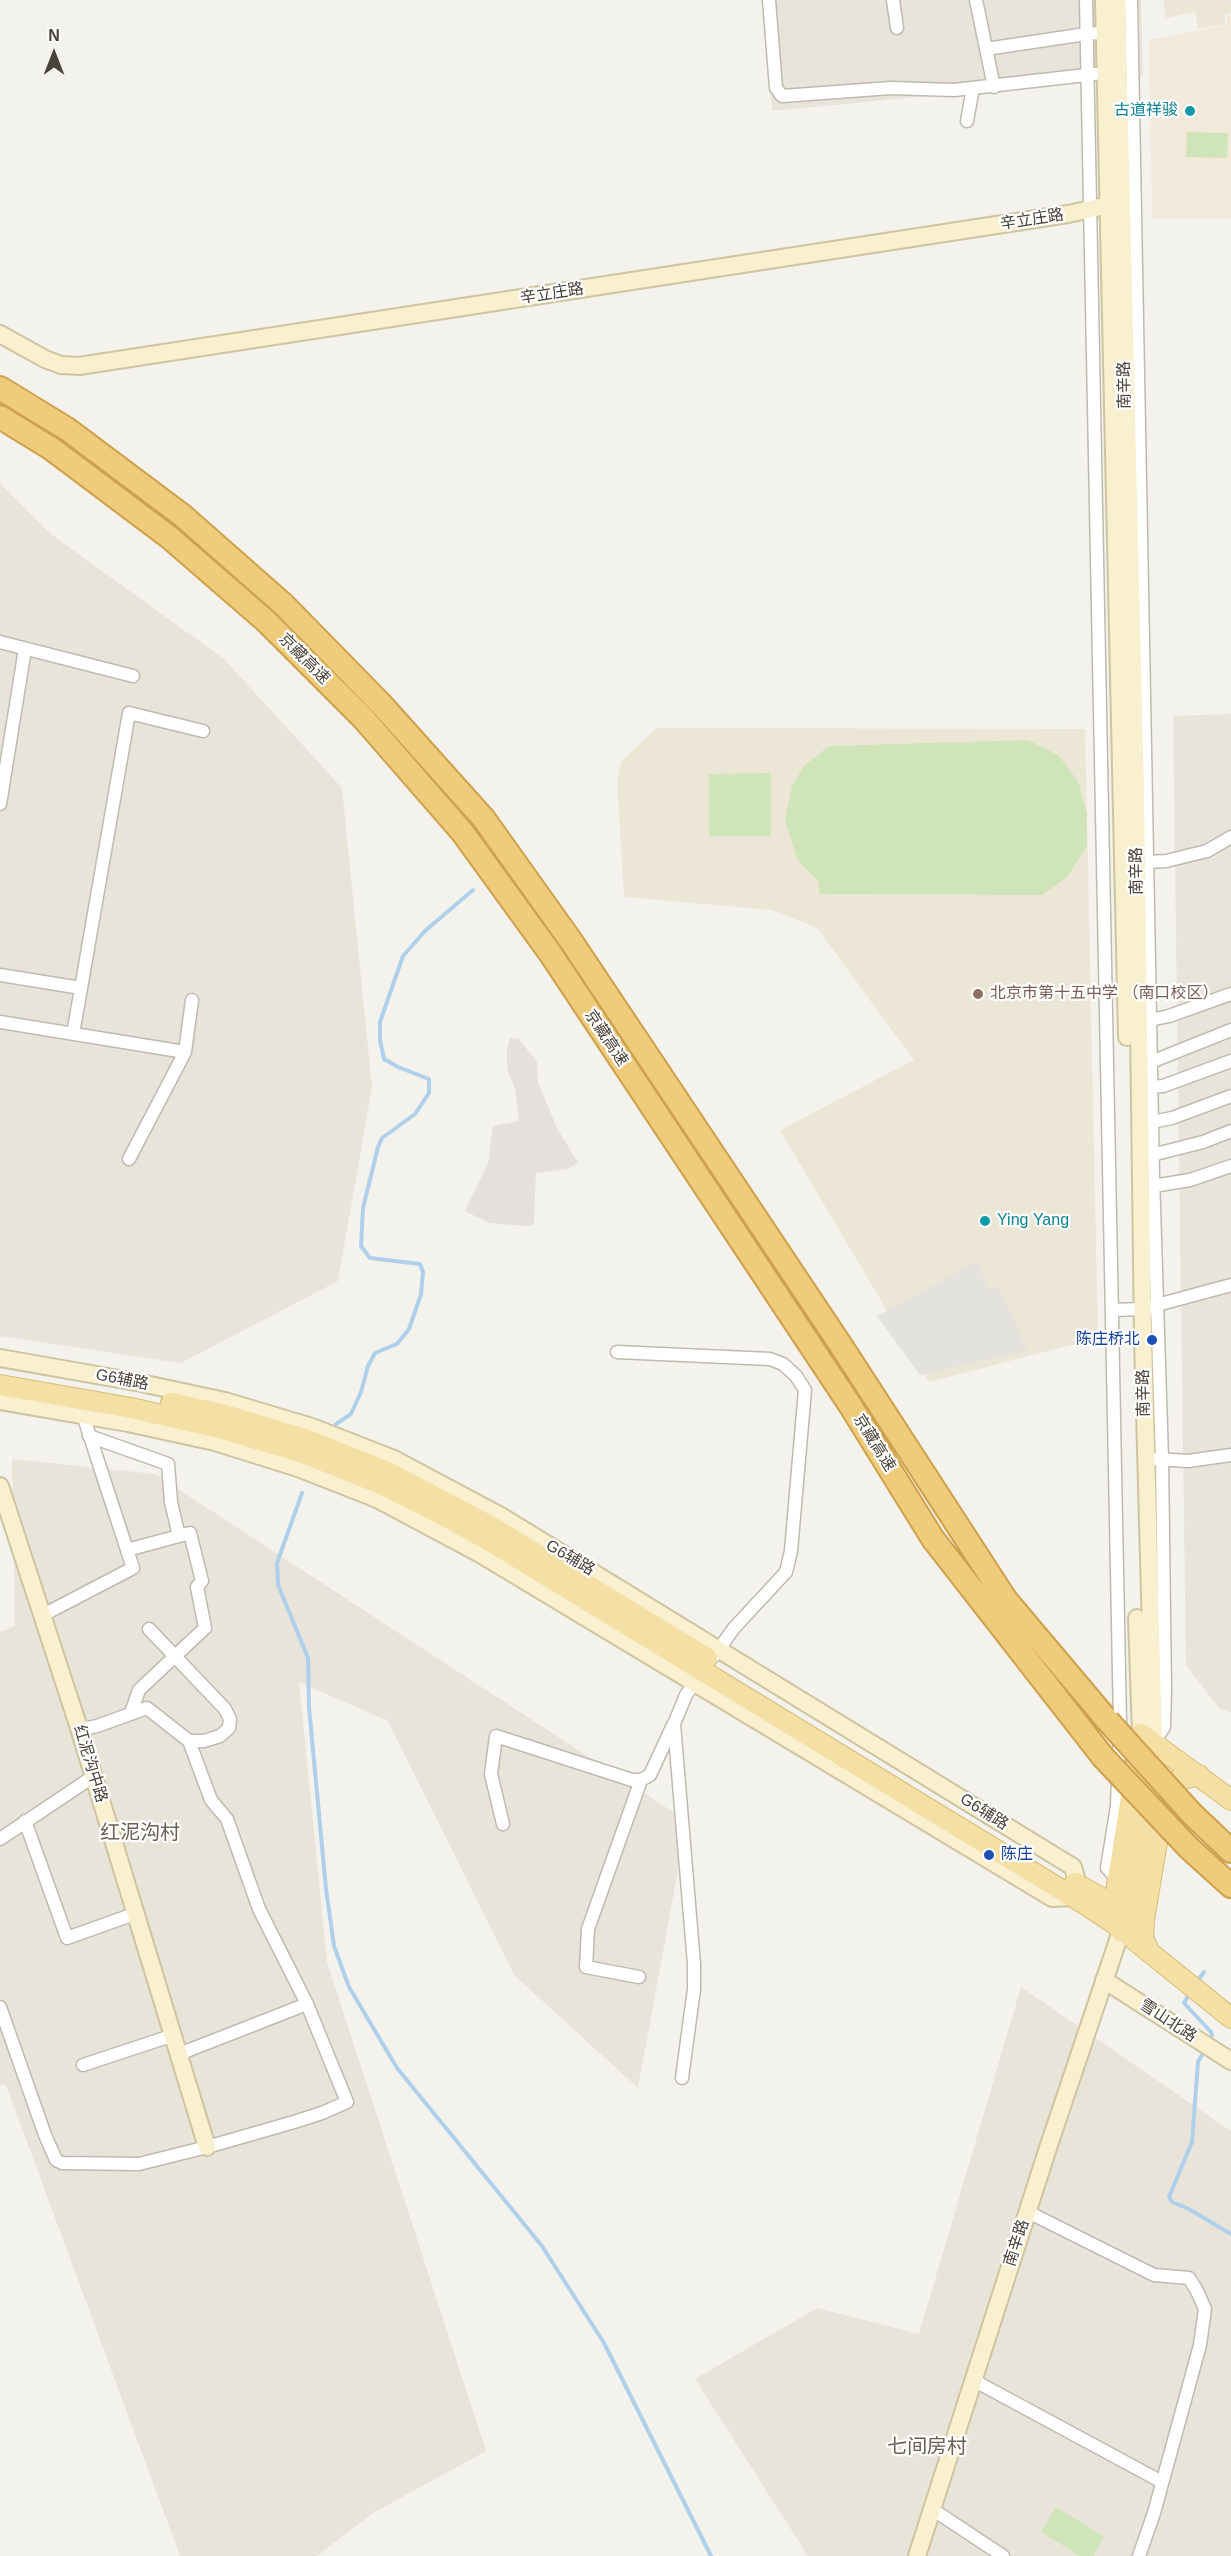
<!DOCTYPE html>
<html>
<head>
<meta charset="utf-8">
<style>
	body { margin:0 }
	#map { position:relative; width:1231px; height:2556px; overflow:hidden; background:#f4f2ec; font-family:Helvetica,sans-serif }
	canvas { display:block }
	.north { position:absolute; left:24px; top:24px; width:60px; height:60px; -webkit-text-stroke:4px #fff; paint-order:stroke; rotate:0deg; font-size:16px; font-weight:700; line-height:24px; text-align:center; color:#48433a }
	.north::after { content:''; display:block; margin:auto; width:21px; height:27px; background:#48433a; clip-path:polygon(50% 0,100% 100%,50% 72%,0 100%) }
</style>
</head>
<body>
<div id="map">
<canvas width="1231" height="2556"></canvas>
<div class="north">N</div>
</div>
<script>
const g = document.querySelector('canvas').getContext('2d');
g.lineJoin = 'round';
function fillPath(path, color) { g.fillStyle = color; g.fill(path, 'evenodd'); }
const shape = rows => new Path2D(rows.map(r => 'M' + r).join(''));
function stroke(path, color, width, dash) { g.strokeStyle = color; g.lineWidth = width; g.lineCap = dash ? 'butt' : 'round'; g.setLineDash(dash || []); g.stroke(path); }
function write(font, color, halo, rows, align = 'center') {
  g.font = font + ' Helvetica,"Noto Sans SC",sans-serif'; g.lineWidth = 4.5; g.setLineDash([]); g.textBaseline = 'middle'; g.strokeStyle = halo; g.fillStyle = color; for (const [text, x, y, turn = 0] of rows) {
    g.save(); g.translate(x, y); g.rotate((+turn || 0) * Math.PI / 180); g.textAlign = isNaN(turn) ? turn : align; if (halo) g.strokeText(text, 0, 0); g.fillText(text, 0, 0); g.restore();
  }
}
fillPath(shape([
	[765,0,1141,0,1143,75,772,111],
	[0,483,52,535,224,659,342,788,372,1087,338,1281,181,1363,0,1336],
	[1231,714,1231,1713,1219,1708,1186,1665,1173,716],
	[12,1459,155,1474,687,1821,638,2088,514,1975,388,1721,299,1682,327,1962,486,2451,373,2513,317,2556,180,2556,6,2085,0,2085,0,1632,15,1626],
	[1021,1987,1231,2131,1231,2556,808,2556,695,2379,817,2308,919,2334]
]), '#e8e4da');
fillPath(shape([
	[1227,16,1231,16,1231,219,1152,219,1149,40,1227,25]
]), '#f3e9da');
fillPath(shape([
	[510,1038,519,1039,537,1062,538,1082,557,1128,578,1163,567,1169,536,1173,534,1224,526,1226,489,1223,465,1211,488,1163,493,1126,519,1121,515,1088,507,1069,507,1049]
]), '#e4e1dd');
fillPath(shape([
	[1163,0,1231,0,1231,13,1224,15,1225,24,1198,29,1195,12,1166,18],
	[656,728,1085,729,1098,1338,929,1382,780,1130,914,1060,817,928,772,910,624,897,617,781,621,762]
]), '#ece6d7');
fillPath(shape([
	[1187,132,1228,133,1227,158,1186,157],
	[1028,740,1058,755,1078,781,1087,814,1087,846,1067,877,1042,895,820,894,818,881,797,859,785,820,792,786,804,766,829,746],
	[771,773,771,836,709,836,709,774],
	[1056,2507,1104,2537,1093,2556,1080,2556,1041,2532]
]), '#d0e4b9');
fillPath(shape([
	[977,1262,989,1291,998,1287,1027,1350,920,1375,877,1316]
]), '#e3e2df');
stroke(shape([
	[336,1424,351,1414,361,1392,368,1366,375,1353,397,1344,409,1329,421,1294,423,1272,420,1264,370,1258,361,1246,363,1208,378,1147,382,1138,415,1114,429,1093,429,1079,398,1067,384,1059,380,1040,380,1022,403,956,425,931,473,890],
	[302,1493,277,1563,278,1585,308,1658,309,1707,326,1889,334,1946,349,1987,397,2068,542,2246,604,2343,711,2556],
	[1199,1979,1204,1972],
	[1188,1996,1184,2003,1211,2032,1212,2036],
	[1202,2055,1198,2062,1192,2142,1169,2197,1172,2202,1189,2209,1231,2234]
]), '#afd0ea', 4);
const street = shape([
	[769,0,776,88,782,96,891,88,954,90,1095,74],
	[893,0,897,28],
	[976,0,994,87],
	[1086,0,1120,1722,1117,1806,1107,1868,1118,1880],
	[1131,0,1153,1176,1162,1459,1165,1689,1164,1727,1154,1742],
	[986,49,1086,34,1112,32],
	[967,121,973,88],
	[0,642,133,676],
	[0,804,25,649],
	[1148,862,1166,861,1207,851,1231,837],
	[0,975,81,988],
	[1150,1020,1169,1016,1231,994],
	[0,1022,185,1052,192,1000],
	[73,1034,129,713,203,731],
	[1151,1062,1231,1030],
	[1151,1087,1163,1086,1231,1061],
	[1152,1122,1172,1118,1231,1096],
	[1152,1155,1203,1142,1231,1131],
	[129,1159,185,1052],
	[1153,1186,1190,1180,1231,1166],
	[1113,1310,1142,1309,1231,1285],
	[617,1352,770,1359,783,1364,796,1376,805,1390,791,1551,786,1572,734,1628,714,1656],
	[83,1415,127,1550,190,1533,202,1581,197,1587,205,1628,139,1690,131,1713],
	[89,1436,168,1464,171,1502,179,1536],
	[1156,1459,1188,1461,1231,1455],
	[43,1615,133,1568,127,1550],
	[149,1629,225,1709,230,1719,229,1728,220,1736,204,1741,189,1741],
	[78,1725,87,1728,97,1726,147,1708,189,1741,211,1800,227,1819,259,1909,307,2004,179,2054],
	[25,1821,67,1938,137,1913],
	[503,1824,491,1774,496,1736,632,1780,641,1780,650,1775,673,1725],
	[0,1839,94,1776],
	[639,1977,586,1967,588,1929,641,1780],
	[0,2007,45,2135,56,2160,62,2163,139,2164,207,2147,294,2122,322,2113,347,2102,307,2004],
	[83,2065,174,2035],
	[682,2078,694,1989,694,1964,674,1724,686,1695,698,1678],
	[1028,2212,1154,2275,1189,2278,1197,2291,1205,2309,1200,2345,1154,2513,1139,2556],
	[973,2380,1162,2482],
	[932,2509,1003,2556]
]);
const secondary = shape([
	[1104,0,1127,1037],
	[1117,0,1136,791,1143,1338,1154,1742],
	[0,334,45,359,61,365,79,366,1068,214,1109,205],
	[0,1358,136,1382,225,1401,312,1427,394,1459,501,1516,1073,1867,1078,1885],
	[0,1401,128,1423,215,1442,298,1468,377,1499,480,1554,1052,1898,1072,1897],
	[0,1486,78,1725,207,2147],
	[1137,1618,1141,1734],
	[1104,1980,1231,2061],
	[917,2556,1048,2148,1121,1931]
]);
const primary = shape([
	[0,1385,131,1408,219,1428,303,1453,383,1485,437,1512,488,1540,1083,1903,1112,1922,1231,2018],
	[171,1403,222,1414,308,1440,388,1472,494,1528,707,1658],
	[1075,1883,1114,1905,1121,1931],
	[1112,1917,1141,1734,1231,1800],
	[1121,1931,1132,1896,1152,1757],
	[1150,1953,1143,1938,1144,1920,1164,1800,1178,1780,1199,1775]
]);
const highway = shape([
	[0,388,67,429,183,516,284,605,380,703,484,819,571,941,840,1344,1006,1600,1108,1721],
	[0,417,52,449,169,537,267,622,363,718,463,833,550,953,850,1405,933,1539,1103,1757],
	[1192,1814,1231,1851],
	[1189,1848,1231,1886]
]);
stroke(street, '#bfbaaf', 15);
stroke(secondary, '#cfc4a0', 20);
stroke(primary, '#d8bd76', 22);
stroke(highway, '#cea14c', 26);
stroke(street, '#fff', 12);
stroke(secondary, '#f9f0d0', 16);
stroke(primary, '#f4dfa5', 20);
stroke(highway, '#efcb7c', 22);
const highwayBridge = shape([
	[1108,1721,1192,1814],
	[1103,1757,1189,1848]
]);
stroke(highwayBridge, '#cea14c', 26, []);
stroke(highwayBridge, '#efcb7c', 22);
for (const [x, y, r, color] of [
	[1190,111,6,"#0f9aa8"],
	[978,994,6,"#8d6e63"],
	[985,1221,6,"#0f9aa8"],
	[1152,1340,6,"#1a4fb4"],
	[989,1855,6,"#1a4fb4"]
]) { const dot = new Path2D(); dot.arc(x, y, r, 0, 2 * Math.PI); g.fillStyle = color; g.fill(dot); stroke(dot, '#fff', 2); }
write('16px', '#0d838f', '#fff', [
	["古道祥骏",1178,111],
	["Ying Yang",997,1221,"left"]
], 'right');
write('16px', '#48433a', '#fff', [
	["辛立庄路",1032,220,-9],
	["辛立庄路",552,294,-9],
	["南辛路",1125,385,-91],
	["京藏高速",304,659,45],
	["南辛路",1137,871,-91],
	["京藏高速",606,1038,56],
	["G6辅路",122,1380,11],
	["南辛路",1144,1393,-91],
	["京藏高速",874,1443,58],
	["G6辅路",570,1558,31],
	["红泥沟中路",90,1764,73],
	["G6辅路",984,1812,32],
	["雪山北路",1168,2021,33],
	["南辛路",1017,2243,-72]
]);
write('16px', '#785e54', '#fff', [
	["北京市第十五中学 （南口校区）",990,994]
], 'left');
write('16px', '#164399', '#fff', [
	["陈庄桥北",1140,1340],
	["陈庄",1001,1855,"left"]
], 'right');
write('20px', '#6a6152', '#fff', [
	["红泥沟村",140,1833],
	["七间房村",927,2447]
]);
</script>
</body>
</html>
